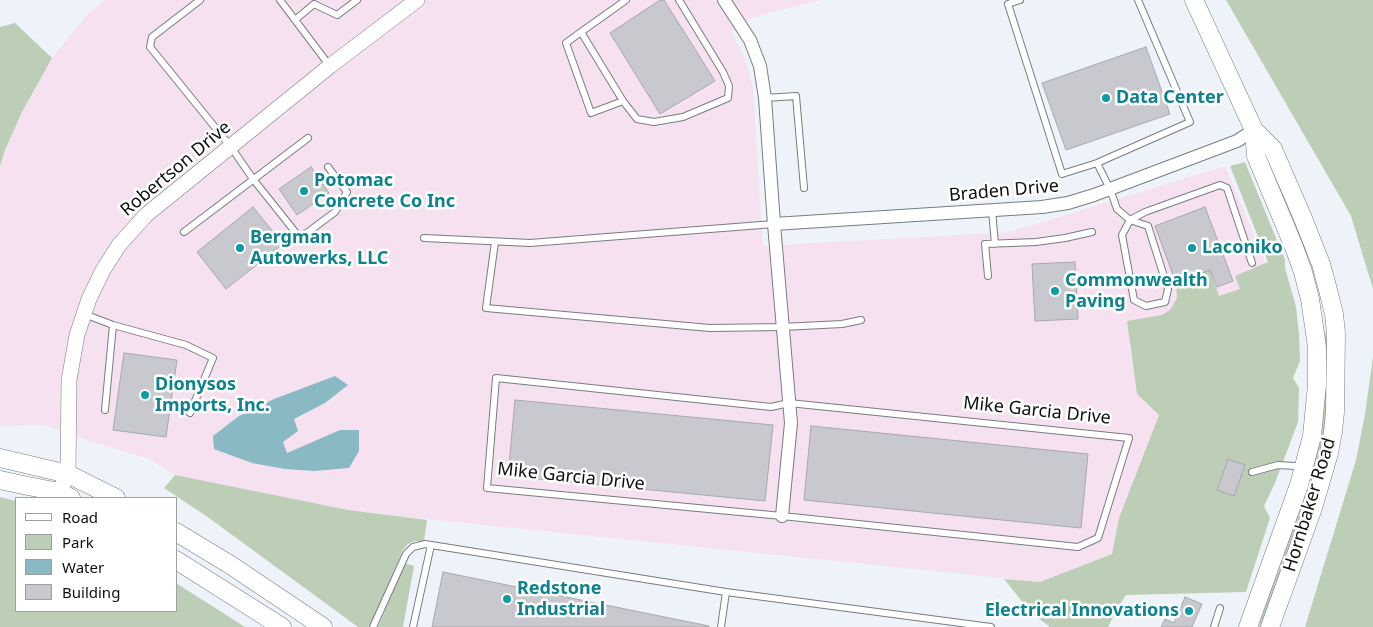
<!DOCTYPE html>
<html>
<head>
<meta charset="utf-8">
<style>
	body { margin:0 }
	#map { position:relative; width:1373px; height:627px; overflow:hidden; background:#eef3f9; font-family:"Noto Sans",sans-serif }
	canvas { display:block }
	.legend { position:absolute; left:15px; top:497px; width:162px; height:115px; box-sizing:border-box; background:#fff; border:1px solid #9e9fa0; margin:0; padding:6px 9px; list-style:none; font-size:15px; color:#0d0f11 }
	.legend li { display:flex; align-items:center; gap:10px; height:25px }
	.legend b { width:25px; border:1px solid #9e9fa0 }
</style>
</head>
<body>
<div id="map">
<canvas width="1373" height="627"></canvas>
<ul class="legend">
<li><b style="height:6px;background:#fff"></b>Road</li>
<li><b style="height:14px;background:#bcceb6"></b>Park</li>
<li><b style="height:14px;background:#89b9c3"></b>Water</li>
<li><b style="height:14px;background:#c8c8cf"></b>Building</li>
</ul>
</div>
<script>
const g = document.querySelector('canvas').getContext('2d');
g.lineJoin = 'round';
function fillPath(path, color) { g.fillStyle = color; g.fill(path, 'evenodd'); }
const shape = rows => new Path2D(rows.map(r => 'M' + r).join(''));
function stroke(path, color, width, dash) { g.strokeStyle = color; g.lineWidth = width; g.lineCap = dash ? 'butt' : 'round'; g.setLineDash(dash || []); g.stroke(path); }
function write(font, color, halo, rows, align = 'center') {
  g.font = font + ' "Noto Sans",sans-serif'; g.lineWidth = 5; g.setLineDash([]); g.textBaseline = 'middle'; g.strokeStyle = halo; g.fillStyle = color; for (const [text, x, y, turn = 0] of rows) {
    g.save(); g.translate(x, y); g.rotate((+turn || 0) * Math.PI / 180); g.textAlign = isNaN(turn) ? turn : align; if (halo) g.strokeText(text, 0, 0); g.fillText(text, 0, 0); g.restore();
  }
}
fillPath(shape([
	[104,0,822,0,754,17,731,31,746,61,753,88,763,246,1010,232,1225,166,1278,291,1129,344,1137,394,1159,415,1119,518,1112,554,1040,582,407,517,348,510,181,479,149,459,87,440,46,425,0,426,0,166,5,150,22,112,52,58,87,15]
]), '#f6e1f1');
fillPath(shape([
	[1226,0,1373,0,1373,289,1351,216],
	[15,23,52,58,22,112,5,150,0,166,0,27],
	[1245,162,1285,260,1285,268,1296,307,1299,334,1300,361,1293,378,1299,388,1298,422,1275,483,1264,506,1270,518,1246,592,1126,595,1115,613,1108,627,1049,627,1049,626,1032,614,1004,579,1040,582,1112,554,1119,518,1159,415,1137,394,1127,321,1162,315,1170,310,1177,298,1176,283,1210,270,1219,296,1240,289,1235,276,1268,262,1230,166],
	[1319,311,1327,339,1331,384,1320,461,1263,627,1259,627,1263,604,1308,476],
	[1373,357,1373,627,1305,627,1356,460,1365,414],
	[175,475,348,510,427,520,424,541,415,541,408,544,403,550,373,620,368,627,358,627,209,518,164,488],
	[0,497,16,501,16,611,176,611,176,583,245,627,0,627],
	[405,563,414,566,403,627,378,627]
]), '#bcceb6');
fillPath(shape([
	[335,376,348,385,325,403,294,419,298,431,283,442,287,453,340,430,359,430,359,451,349,468,314,471,285,469,252,463,214,449,213,436,239,416,274,399]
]), '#89b9c3');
const building = shape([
	[660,0,664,0,715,81,660,114,610,33,660,0],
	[1146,47,1170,114,1066,150,1042,83,1146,47],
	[311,167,329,193,297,215,279,189,311,167],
	[253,207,283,244,226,289,197,252,253,207],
	[1205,207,1233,281,1217,287,1210,270,1176,283,1155,226,1205,207],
	[1075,262,1078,319,1035,321,1032,264,1075,262],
	[124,353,177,360,166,437,113,430,124,353],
	[515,400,773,425,765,501,508,476,515,400],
	[811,426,1088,454,1081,528,804,500,811,426],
	[1228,459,1245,465,1234,496,1217,490,1228,459],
	[443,572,709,626,709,627,432,627,443,572],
	[1185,597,1202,604,1192,627,1161,627,1165,619,1174,623,1185,597]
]);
fillPath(building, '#c8c8cf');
stroke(building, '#a8a8af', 1);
const service = shape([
	[200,0,152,37,150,47,231,147,253,179,300,238,335,212,347,192,328,167],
	[280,0,329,65],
	[1020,0,1008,4,1062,174,1097,163,1190,122,1138,0],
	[295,20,314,4,337,15,357,0],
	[581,32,623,101,591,113,566,43,581,32,626,0],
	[765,98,796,96,804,188],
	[623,101,637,119,654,122,683,117,728,98,729,86,723,72,679,0],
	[1097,163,1110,189,1117,209,1130,220,1122,235,1134,300,1146,306,1165,302,1168,289,1148,226,1130,220,1145,212,1220,185,1227,188,1252,263],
	[992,210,995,244],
	[184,232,308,138],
	[424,238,530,243,774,224],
	[495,242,486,308,710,328,782,327,842,324,861,320],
	[988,276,985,244,1036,242,1065,238,1092,232],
	[84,314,113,325],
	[496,378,771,407,789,403,1129,438,1098,538,1078,547,782,516,487,488,496,378],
	[105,410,113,325,186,345,213,358,190,413],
	[1252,472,1278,465,1295,466,1302,470],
	[373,627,406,554,413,547,425,544,726,592],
	[413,627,431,545],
	[721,627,726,592,991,627],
	[1214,627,1220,608]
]);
const minor = shape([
	[724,0,750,40,760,66,765,98,774,224,791,423,782,516],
	[774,224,1042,207,1068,203,1094,195,1237,141,1254,130]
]);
const tertiary = shape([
	[59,492,68,474,69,380,77,335,89,299,103,270,119,245,146,215,330,66,417,0]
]);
const secondary = shape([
	[1194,0,1254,130,1256,156,1294,247,1303,272,1310,299,1317,347,1317,385,1312,436,1299,485,1248,627],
	[1254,130,1273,149,1302,216,1321,264,1327,286,1334,314,1336,333,1335,412,1333,432,1329,453,1313,508,1270,627],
	[0,458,68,474,116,498],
	[0,480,23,485,59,492,71,498],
	[176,532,229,564,323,627],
	[176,560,282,627]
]);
stroke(service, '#787c82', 8);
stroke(minor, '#787c82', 14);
stroke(tertiary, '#787c82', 16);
stroke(secondary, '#787c82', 19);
stroke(service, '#fff', 6);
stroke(minor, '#fff', 12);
stroke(tertiary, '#fff', 15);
stroke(secondary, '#fff', 18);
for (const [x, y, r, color] of [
	[1106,98,5,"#0f9aa8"],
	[304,191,5,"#0f9aa8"],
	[240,248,5,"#0f9aa8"],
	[1192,248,5,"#0f9aa8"],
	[1055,291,5,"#0f9aa8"],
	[145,395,5,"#0f9aa8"],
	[507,599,5,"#0f9aa8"],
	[1189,611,5,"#0f9aa8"]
]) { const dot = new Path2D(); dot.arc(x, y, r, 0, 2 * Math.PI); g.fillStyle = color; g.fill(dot); stroke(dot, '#fff', 2); }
write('bold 18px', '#0d838f', '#fff', [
	["Data Center",1116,98],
	["Potomac",314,181],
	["Concrete Co Inc",314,202],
	["Bergman",250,238],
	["Autowerks, LLC",250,259],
	["Laconiko",1202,248],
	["Commonwealth",1065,281],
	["Paving",1065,302],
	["Dionysos",155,385],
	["Imports, Inc.",155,406],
	["Redstone",517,589],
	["Industrial",517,610],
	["Electrical Innovations",1179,611,"right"]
], 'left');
write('18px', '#0d0f11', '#fff', [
	["Robertson Drive",176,169,-40],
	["Braden Drive",1004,191,-5],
	["Mike Garcia Drive",1037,411,6],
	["Mike Garcia Drive",571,477,6],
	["Hornbaker Road",1310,505,-73]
]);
</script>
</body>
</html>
